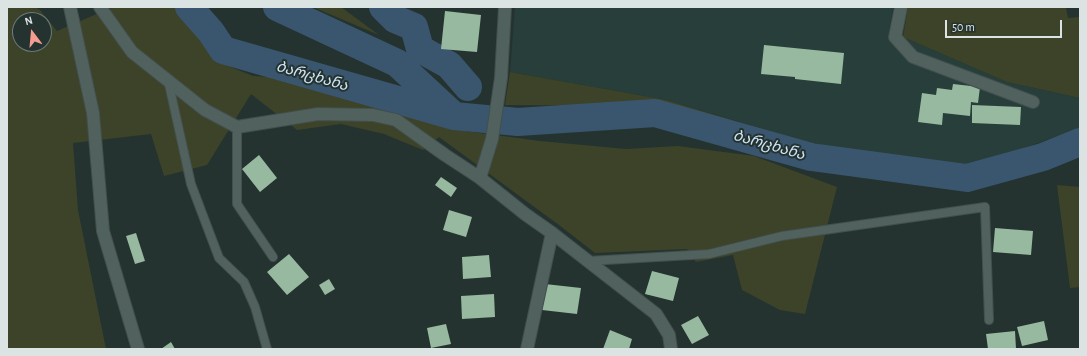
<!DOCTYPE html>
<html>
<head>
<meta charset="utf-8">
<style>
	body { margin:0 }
	#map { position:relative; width:1087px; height:356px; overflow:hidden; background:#243330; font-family:"Alegreya Sans",sans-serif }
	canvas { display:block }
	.frame { position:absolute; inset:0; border:8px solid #dbe4e3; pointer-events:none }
	.north { position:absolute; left:12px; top:12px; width:40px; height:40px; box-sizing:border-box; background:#243330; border:1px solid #6d7a78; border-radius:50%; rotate:344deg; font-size:11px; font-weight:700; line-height:16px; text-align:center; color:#dbe4e3 }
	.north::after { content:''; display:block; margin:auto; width:14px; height:18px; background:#f59c91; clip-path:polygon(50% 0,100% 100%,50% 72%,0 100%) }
	.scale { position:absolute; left:945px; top:20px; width:117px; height:18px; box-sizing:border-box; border:2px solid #dbe4e3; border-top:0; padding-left:5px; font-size:12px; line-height:14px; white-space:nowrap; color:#dbe4e3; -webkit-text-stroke:3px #243330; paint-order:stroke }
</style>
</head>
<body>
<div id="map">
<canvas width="1087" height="356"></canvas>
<div class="frame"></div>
<div class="north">N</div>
<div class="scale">50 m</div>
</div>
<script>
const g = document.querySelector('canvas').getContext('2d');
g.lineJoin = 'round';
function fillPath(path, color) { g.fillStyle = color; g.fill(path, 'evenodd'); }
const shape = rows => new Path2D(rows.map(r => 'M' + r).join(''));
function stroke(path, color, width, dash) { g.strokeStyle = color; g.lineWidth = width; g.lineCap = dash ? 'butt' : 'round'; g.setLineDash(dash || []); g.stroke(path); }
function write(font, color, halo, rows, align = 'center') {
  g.font = font + ' "Alegreya Sans","Noto Sans Georgian",sans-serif'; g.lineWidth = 4; g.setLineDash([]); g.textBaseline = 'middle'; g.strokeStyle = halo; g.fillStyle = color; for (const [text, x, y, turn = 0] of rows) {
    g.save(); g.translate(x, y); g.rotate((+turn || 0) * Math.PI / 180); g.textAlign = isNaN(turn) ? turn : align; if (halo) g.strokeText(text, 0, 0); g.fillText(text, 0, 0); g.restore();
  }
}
fillPath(shape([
	[515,7,893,7,889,31,1007,82,1080,98,1080,128,968,168,812,144,667,100,510,72]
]), '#273e3a');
fillPath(shape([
	[7,7,35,7,40,10,57,31,113,7,178,7,188,25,208,45,221,63,253,76,300,79,358,94,414,118,458,130,540,141,626,149,678,146,754,156,837,187,805,314,780,310,742,290,733,255,696,262,687,249,595,253,559,225,439,137,423,150,384,134,341,124,297,130,251,94,207,165,164,176,151,134,73,143,78,210,106,349,7,349],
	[20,20,44,20,44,44,20,44],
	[314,7,341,7,379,35,315,8],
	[908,7,1066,7,1068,18,1080,17,1080,98,1007,82,903,37],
	[510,72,667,100,735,121,651,106,505,105],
	[1057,185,1080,187,1080,287,1070,288]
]), '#3c4328');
stroke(shape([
	[189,7,211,32,223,50,454,116,518,122,655,113,811,157,967,178,1043,157,1080,142],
	[277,7,397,63,451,113],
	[383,7,395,19,414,27,420,49,449,65,468,87]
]), '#3a566e', 28);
fillPath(shape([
	[445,11,481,15,477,52,441,49],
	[764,45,844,53,841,84,795,79,795,77,761,74],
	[953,84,980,87,978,103,971,102,970,116,943,113,942,125,918,122,922,93,936,95,937,88,952,90],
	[972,105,1021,107,1020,125,972,123],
	[259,155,277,178,260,192,242,169],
	[441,177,457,188,451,197,435,185],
	[449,210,472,217,466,237,443,230],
	[995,228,1033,231,1031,255,993,252],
	[136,233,145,261,135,264,126,236],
	[289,254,309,277,287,295,267,272],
	[489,255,491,277,463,279,462,257],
	[652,271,679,278,673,301,645,294],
	[329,279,335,289,325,295,319,285],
	[545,284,581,288,577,314,542,310],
	[494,294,495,317,462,319,461,296],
	[698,316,709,335,692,344,681,325],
	[1044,321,1048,340,1022,346,1017,327],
	[446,324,451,344,431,348,427,328],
	[610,330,632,339,629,349,603,349],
	[1015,331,1016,349,988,349,986,334],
	[171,342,175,349,161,349]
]), '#97b99f');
const service = shape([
	[168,80,191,184,219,258,244,282,255,307,267,349],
	[237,127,237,204,273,257],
	[588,261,709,254,782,236,985,207,989,320]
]);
const minor = shape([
	[70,7,93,113,103,231,138,349],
	[100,7,132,52,205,110,237,127,318,114,373,115,396,120,445,155,480,178,525,214,552,233,656,314,669,335,671,349],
	[901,7,895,37,913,57,1033,102],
	[480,178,492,139,501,78,505,7],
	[527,349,552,233]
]);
stroke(service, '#424f4d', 10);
stroke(minor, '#424f4d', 14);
stroke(service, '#51615e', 8);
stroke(minor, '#51615e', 12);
write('italic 15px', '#cfe4f6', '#243330', [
	["ბარცხანა",312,76,16],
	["ბარცხანა",769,145,16]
]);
</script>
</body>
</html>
